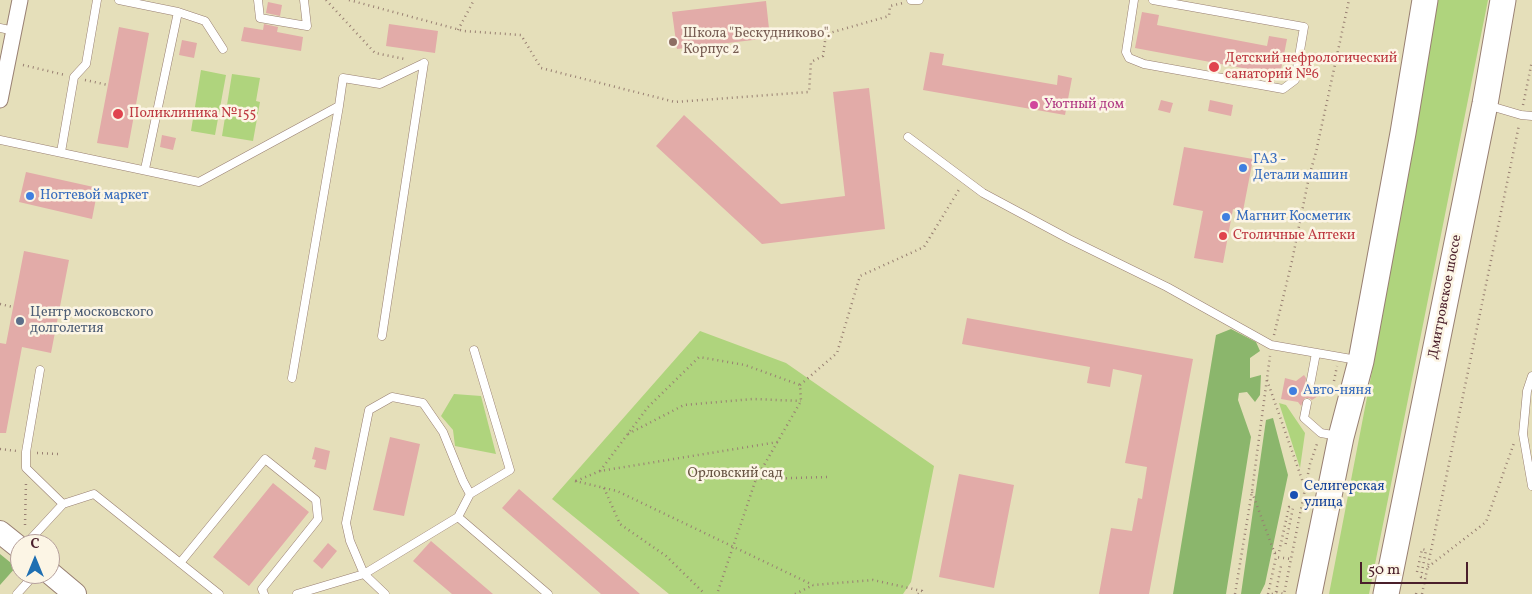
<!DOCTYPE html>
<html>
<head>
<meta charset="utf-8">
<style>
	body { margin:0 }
	#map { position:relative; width:1532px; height:594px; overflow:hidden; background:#e5dfba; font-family:Vollkorn,serif }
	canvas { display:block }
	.north { position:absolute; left:10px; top:534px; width:50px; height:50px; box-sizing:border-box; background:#fcf5e5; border:1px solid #b59f9b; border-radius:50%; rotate:0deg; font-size:14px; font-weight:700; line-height:20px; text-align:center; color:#4a1f2b }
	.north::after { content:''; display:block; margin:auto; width:18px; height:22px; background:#1f6fb2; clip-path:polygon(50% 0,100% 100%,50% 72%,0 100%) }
	.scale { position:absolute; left:1360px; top:562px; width:108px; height:22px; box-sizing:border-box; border:2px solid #4a1f2b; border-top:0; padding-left:6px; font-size:15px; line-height:18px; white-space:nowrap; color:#4a1f2b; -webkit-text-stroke:4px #fcf5e5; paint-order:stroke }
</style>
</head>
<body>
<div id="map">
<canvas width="1532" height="594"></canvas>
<div class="north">С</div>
<div class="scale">50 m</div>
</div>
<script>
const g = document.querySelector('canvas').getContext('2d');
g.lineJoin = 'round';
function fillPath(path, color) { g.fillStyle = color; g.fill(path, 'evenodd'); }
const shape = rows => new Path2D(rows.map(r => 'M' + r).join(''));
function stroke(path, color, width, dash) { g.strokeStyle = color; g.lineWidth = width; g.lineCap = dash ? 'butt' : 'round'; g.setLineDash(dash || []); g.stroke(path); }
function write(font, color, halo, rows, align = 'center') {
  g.font = font + ' Vollkorn,serif'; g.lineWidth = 5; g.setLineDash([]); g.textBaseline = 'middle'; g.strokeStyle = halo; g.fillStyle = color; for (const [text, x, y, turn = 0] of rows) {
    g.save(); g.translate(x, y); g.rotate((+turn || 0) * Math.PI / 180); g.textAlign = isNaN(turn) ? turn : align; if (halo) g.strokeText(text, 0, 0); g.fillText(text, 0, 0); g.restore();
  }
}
fillPath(shape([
	[1436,0,1488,0,1369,594,1329,594,1374,361],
	[201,70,226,75,215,135,191,131],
	[232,74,260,78,256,101,260,102,253,141,222,136],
	[700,331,786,363,934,466,911,582,903,594,669,594,552,499],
	[454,394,481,396,496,454,455,446,453,430,441,416],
	[1279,403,1286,405,1305,433,1300,468]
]), '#afd47d');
fillPath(shape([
	[1231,329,1256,342,1260,351,1250,358,1250,378,1261,375,1260,395,1255,402,1247,392,1239,393,1238,400,1251,437,1226,594,1173,594,1216,335],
	[1273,418,1288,475,1265,584,1260,594,1241,594,1266,420],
	[0,554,16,567,0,585]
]), '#8bb66c');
fillPath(shape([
	[766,1,770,38,677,49,672,12],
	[268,2,282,5,280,16,266,13],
	[1142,12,1159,15,1157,25,1267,46,1269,36,1287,39,1280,75,1135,48],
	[264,24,278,27,277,32,303,37,301,51,241,41,244,27,263,30],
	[389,24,438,31,435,53,386,46],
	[119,27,149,33,128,148,97,143],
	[182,40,197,43,194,58,179,55],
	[930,52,944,54,942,65,1057,85,1058,75,1072,78,1065,115,923,90],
	[869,88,885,229,762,244,656,146,684,115,781,204,845,196,833,92],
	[1161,100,1173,103,1170,113,1158,110],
	[1210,100,1233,105,1231,116,1208,111],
	[162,135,176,138,173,150,160,147],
	[1184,147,1253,159,1243,211,1233,209,1223,263,1194,258,1203,211,1173,205],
	[26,172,98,188,92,219,19,202],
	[24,251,69,260,51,353,22,347,6,433,0,433,0,343,6,344],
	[967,318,1193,359,1149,594,1099,594,1111,528,1132,531,1138,498,1142,499,1147,467,1125,463,1142,375,1113,369,1110,387,1087,383,1090,367,962,344],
	[1304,375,1306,378,1305,387,1308,390,1313,389,1318,396,1312,400,1309,398,1305,398,1301,406,1298,402,1281,399,1285,378,1296,381],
	[390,437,420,444,404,516,373,510],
	[315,447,330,451,326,470,314,467,316,460,312,459],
	[959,474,1014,485,994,588,939,577],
	[273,483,309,512,249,586,213,557],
	[519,489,640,594,601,594,547,547,502,508],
	[431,541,493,594,452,594,413,561],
	[328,543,337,551,322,569,313,561]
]), '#e2aba8');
const lane = shape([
	[119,0,178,12,205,21,223,49],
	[258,0,260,18,307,26,304,0],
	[911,0,919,0],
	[1134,0,1126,52,1129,58,1144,64,1283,89,1295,80,1304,27,1153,0],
	[0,28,14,31],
	[1487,105,1521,115,1532,116],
	[908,137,983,193,1069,239,1167,287,1271,345,1357,360],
	[0,140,199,182,339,106,343,78,380,84,424,63],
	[61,152,74,77,86,64,97,0],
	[145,169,178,12],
	[382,336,424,63],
	[40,370,26,452,26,468,63,504],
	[1532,376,1527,391,1523,434,1532,486],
	[292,378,339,106],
	[1310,385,1316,353],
	[1307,403,1304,418,1321,433,1338,436],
	[458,517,548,594],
	[26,544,63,504,94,494,219,594],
	[180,563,265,459,316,500,318,519,262,589,264,594],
	[17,594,35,574],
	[297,594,364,574,458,517,470,494,510,470,474,350],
	[385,594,364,574,350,541,346,523,369,410,392,397,423,403,443,432,463,481,470,494]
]);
const street = shape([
	[0,100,20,0]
]);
const secondary = shape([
	[0,532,20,548],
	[50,573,75,594]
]);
const primary = shape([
	[1309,594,1341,437,1361,361,1403,133,1425,0],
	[1386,594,1485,104,1503,0]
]);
stroke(lane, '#987f72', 9);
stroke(street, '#987f72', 17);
stroke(secondary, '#987f72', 24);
stroke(primary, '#987f72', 27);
stroke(shape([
	[326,0,375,53,405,59],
	[349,0,464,31,521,35,541,68,675,102,809,92,811,62,823,56,826,34,889,16,890,6,903,3],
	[458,30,474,0],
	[23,65,65,75],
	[85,80,108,85],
	[1523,105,1532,61],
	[0,304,13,307],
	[1274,335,1292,261,1309,177,1316,152,1349,0],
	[1267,380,1305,488],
	[1334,381,1337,366],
	[800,385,837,353,860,276,924,247,960,188],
	[628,434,684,405,753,399,801,401],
	[0,449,17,451],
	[37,453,58,454],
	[600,471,648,407,699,357,745,365,800,385,801,401,756,479,717,594],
	[756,479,828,477],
	[575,481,617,491,813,585,873,580,922,591,923,594],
	[576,481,600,471,778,442],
	[604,488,620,524,666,556,705,594],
	[1252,492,1276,557],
	[25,525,26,482],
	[1275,553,1279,552,1289,507,1293,508,1285,547],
	[1428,567,1486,522,1514,443],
	[1417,572,1422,549,1426,550,1421,577,1426,578],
	[1276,592,1281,566],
	[795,594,813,585],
	[918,594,922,591],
	[1235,594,1252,491,1270,356],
	[1268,594,1276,557,1291,559],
	[1272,594,1276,592,1284,594,1310,464,1318,441],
	[1416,594,1417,590],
	[1422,594,1519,125]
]), '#987f72', 2.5, [1, 4]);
stroke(lane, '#fff', 8);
stroke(street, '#fff', 15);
stroke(secondary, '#fff', 22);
stroke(primary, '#fff', 25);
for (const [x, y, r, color] of [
	[673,42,5,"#8d6e63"],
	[1214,67,6,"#e0444e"],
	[1034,105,5,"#d1479c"],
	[118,114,6,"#e0444e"],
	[1243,168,5,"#3f7fe0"],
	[30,196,5,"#3f7fe0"],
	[1226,217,5,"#3f7fe0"],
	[1223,236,5,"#e0444e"],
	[20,321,5,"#5c6f8a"],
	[1293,391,5,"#3f7fe0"],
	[1294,495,5,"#1a4fb4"]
]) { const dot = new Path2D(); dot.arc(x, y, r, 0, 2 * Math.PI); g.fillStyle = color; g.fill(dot); stroke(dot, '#fcf5e5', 2); }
write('14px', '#785e54', '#fcf5e5', [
	["Школа \"Бескудниково\".",683,34],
	["Корпус 2",683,50]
], 'left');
write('14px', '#be3a42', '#fcf5e5', [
	["Детский нефрологический",1225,59],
	["санаторий №6",1225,75],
	["Поликлиника №155",129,114],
	["Столичные Аптеки",1233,236]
], 'left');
write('14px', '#b23c85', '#fcf5e5', [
	["Уютный дом",1044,105]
], 'left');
write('14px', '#366cbe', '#fcf5e5', [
	["ГАЗ -",1253,160],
	["Детали машин",1253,176],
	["Ногтевой маркет",40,196],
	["Магнит Косметик",1236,217],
	["Авто-няня",1303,391]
], 'left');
write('14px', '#4a1f2b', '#fcf5e5', [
	["Дмитровское шоссе",1446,297,-79]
]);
write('14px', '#4e5e75', '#fcf5e5', [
	["Центр московского",30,313],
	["долголетия",30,329]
], 'left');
write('14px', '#685544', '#fcf5e5', [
	["Орловский сад",735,474]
]);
write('14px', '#164399', '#fcf5e5', [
	["Селигерская",1304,487],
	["улица",1304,503]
], 'left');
</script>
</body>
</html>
